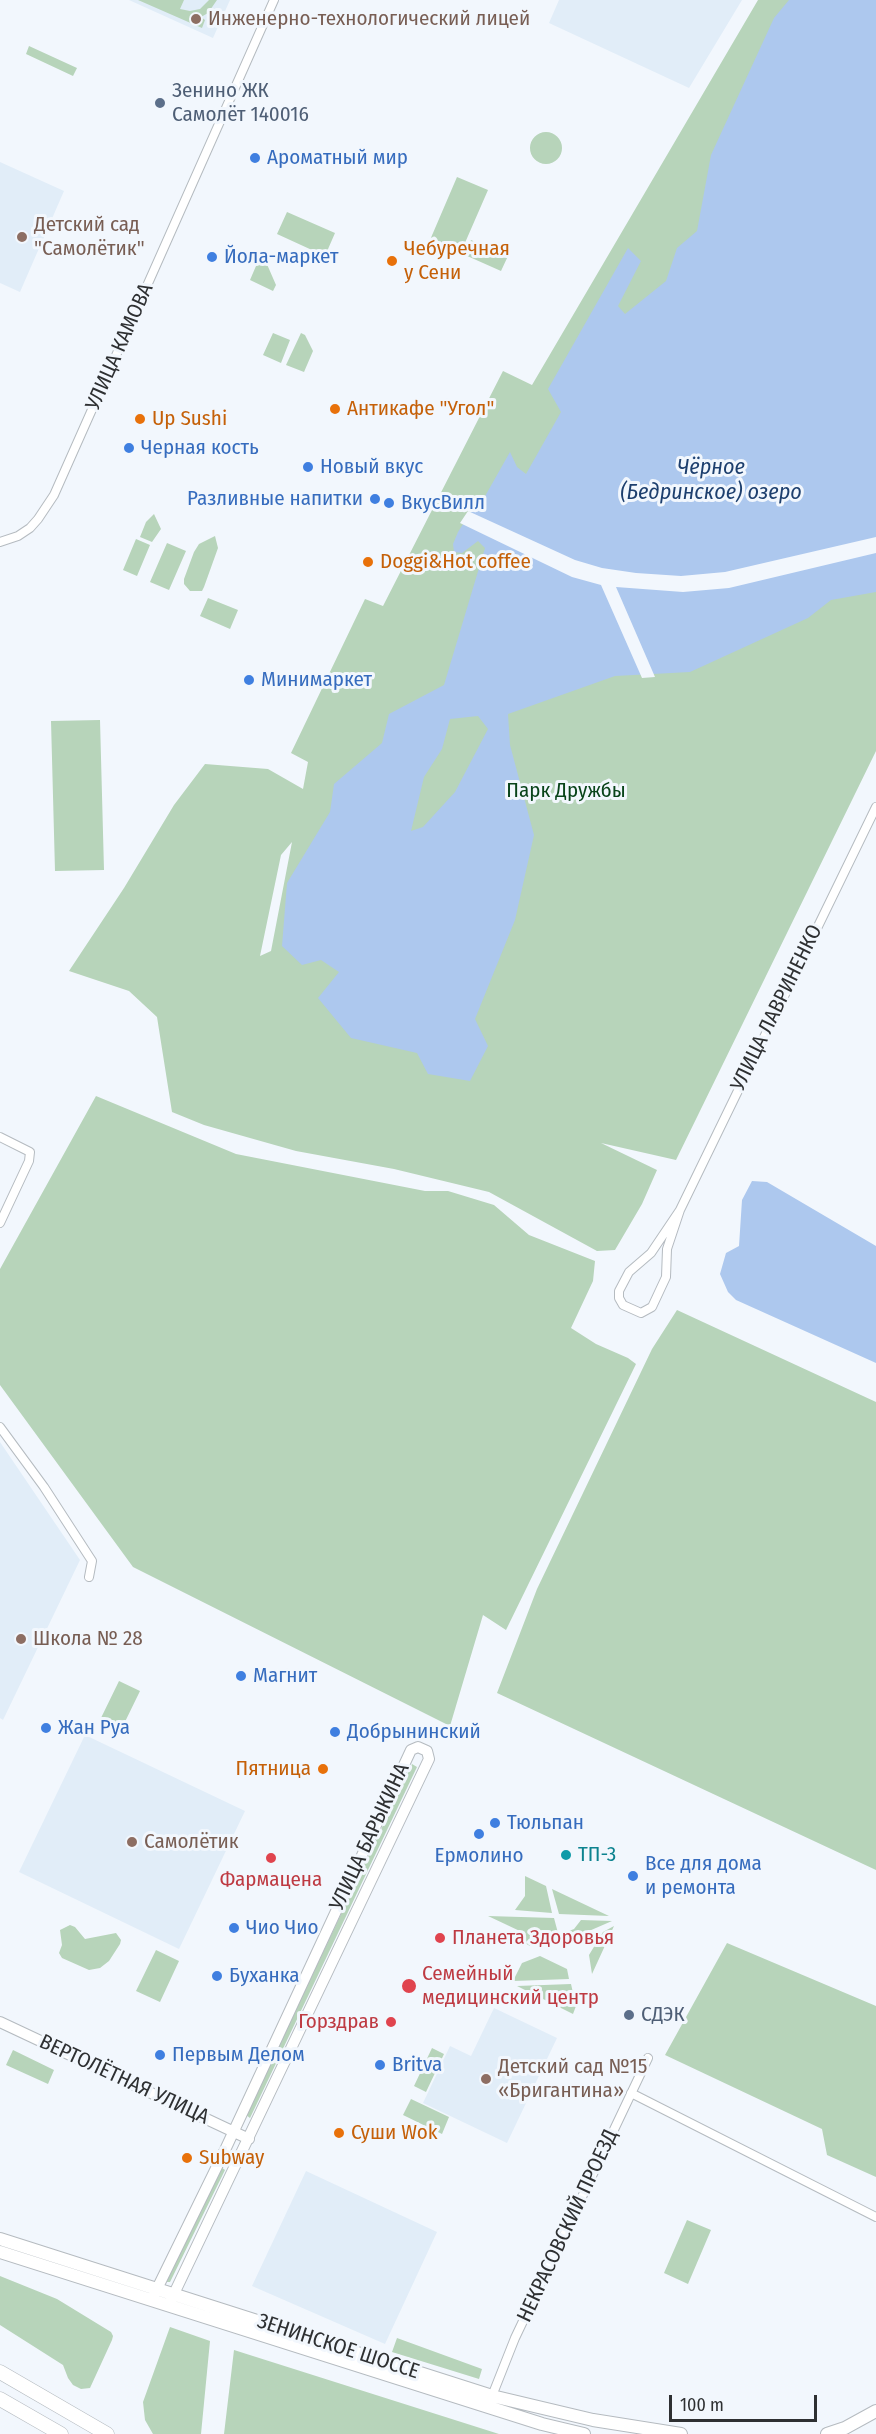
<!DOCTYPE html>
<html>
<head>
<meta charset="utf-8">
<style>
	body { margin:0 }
	#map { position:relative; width:876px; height:2434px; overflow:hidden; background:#f2f7fd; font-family:"Fira Sans Condensed",sans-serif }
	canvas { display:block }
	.scale { position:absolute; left:669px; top:2395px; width:148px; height:27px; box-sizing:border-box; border:3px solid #2e3032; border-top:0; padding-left:8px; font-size:18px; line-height:21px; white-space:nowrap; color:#2e3032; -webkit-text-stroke:4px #f2f7fd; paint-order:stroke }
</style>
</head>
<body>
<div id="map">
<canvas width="876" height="2434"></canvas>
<div class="scale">100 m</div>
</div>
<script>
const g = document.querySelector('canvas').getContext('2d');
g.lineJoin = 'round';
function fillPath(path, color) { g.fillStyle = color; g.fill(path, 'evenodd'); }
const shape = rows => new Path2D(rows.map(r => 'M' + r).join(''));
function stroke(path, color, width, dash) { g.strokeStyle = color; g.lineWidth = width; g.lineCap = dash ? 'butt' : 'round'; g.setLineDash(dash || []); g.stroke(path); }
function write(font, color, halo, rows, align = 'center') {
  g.font = font + ' "Fira Sans Condensed",sans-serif'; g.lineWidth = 6; g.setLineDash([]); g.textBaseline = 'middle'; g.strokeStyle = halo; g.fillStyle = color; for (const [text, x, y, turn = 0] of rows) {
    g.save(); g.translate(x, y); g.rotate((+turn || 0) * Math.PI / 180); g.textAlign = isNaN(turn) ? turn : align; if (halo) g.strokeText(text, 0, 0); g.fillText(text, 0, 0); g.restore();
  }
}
fillPath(shape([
	[129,0,230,0,213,38],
	[559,0,742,0,689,88,549,23],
	[0,162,64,191,20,292,0,283],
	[0,1442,80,1560,3,1720,0,1718],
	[85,1735,245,1811,179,1949,19,1872],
	[494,2008,557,2038,507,2143,423,2103,450,2046,471,2056],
	[306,2171,437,2232,385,2344,252,2286]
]), '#e1edf8');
fillPath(shape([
	[138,0,184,0,180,9,190,11,200,9,209,0,217,0,208,13,201,17,205,20,202,28],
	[758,0,876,0,876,751,676,1160,601,1143,657,1170,642,1204,615,1250,597,1251,489,1192,394,1169,296,1151,204,1125,172,1112,157,1017,129,991,69,971,124,888,174,805,205,764,268,769,303,789,308,762,291,753,365,599,383,606,503,371,532,385],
	[292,842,271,951,260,956,281,855],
	[29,46,77,68,73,76,26,54],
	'530 148a16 16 0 1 1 32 0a16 16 0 1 1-32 0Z',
	[457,177,488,190,461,252,430,240],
	[287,212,335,233,325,256,277,234],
	[471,240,508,256,501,271,465,255],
	[259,259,266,262,276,285,273,291,250,280],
	[273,333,290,340,281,363,263,355],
	[301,333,305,335,313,351,304,372,286,365],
	[154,514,161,529,152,542,140,537,146,522],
	[215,536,218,548,204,587,202,591,190,591,184,584,184,579,194,552,199,544],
	[136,539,150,545,137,576,123,570],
	[167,543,186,551,169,590,150,582],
	[208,598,238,610,230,629,200,616],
	[100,720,104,870,55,871,51,721],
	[96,1096,236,1154,425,1191,448,1191,494,1205,529,1235,595,1261,593,1281,571,1328,596,1344,628,1358,636,1364,506,1630,483,1615,450,1726,133,1567,0,1385,0,1269],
	[677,1310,876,1402,876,1870,497,1693,537,1589,652,1349],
	[119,1681,140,1691,121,1730,100,1720],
	[412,1764,417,1767,250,2118,246,2115],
	[525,1876,546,1886,552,1913,515,1910,525,1896],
	[552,1889,609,1916,559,1914],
	[488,1916,554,1918,558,1933,537,1931,530,1946,521,1941,524,1933],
	[581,1920,612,1921,566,1941,564,1933,574,1929],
	[70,1925,75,1927,85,1939,116,1933,121,1940,120,1944,109,1961,100,1968,89,1970,62,1958,59,1953,62,1945,60,1930],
	[614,1926,592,1974,589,1955,603,1932],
	[727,1943,876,2006,876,2177,827,2155,822,2129,665,2055],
	[156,1950,179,1961,160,2002,136,1991],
	[540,1956,567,1969,569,1979,513,1981,522,1963],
	[571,1984,576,2006,573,2014,517,1986],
	[432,2048,444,2054,426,2092,414,2086],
	[13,2050,54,2070,48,2084,6,2065],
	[411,2099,449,2117,442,2134,403,2115],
	[221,2167,225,2170,172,2278,170,2282,166,2282],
	[687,2220,711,2230,688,2284,664,2273],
	[0,2276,57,2299,111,2332,113,2336,112,2340,90,2388,81,2389,73,2385,68,2378,63,2365,0,2325],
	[170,2327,210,2341,201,2434,153,2434,145,2420,143,2402],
	[397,2338,482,2369,479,2379,392,2352],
	[234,2350,499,2434,224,2434]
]), '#b7d4ba');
fillPath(shape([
	[789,0,876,0,876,592,831,600,808,618,690,672,615,676,508,714,510,745,534,835,515,920,475,1019,488,1046,470,1081,428,1074,417,1053,351,1038,318,998,339,972,321,960,302,965,282,946,287,883,330,812,334,784,382,743,389,714,444,685,485,548,478,541,462,553,454,552,453,544,458,532,474,507,484,498,510,452,517,467,526,474,561,412,548,389,628,248,641,261,618,306,625,314,666,281,677,248,697,231,711,155,774,18],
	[478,716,488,729,455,792,423,827,411,831,424,777,442,749,450,719],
	[752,1181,767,1182,876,1246,876,1363,736,1300,728,1292,720,1274,726,1253,739,1246,742,1200]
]), '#adc8ee');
fillPath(shape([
	[468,511,575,560,602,568,636,573,681,576,725,572,876,537,876,553,729,588,683,592,616,587,655,677,642,678,601,585,572,577,460,523]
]), '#f2f7fd');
const minor = shape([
	[0,542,18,536,30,528,38,519,54,495,274,0],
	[0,1137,30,1152,29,1161,0,1223],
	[680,1210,651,1253,629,1272,619,1291,619,1298,623,1305,641,1313,652,1307,666,1277,667,1249,680,1210,876,807],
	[0,1427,44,1487,92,1561,89,1577],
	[631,2093,876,2217],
	[492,2396,515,2338,648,2058]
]);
const tertiary = shape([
	[0,2022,249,2139],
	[154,2295,225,2150,411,1750,418,1747,427,1751,429,1759,171,2300]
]);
const secondary = shape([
	[0,2239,492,2396,593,2420,681,2434],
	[0,2252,542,2424,584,2434],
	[827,2434,845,2428,876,2411]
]);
const trunk = shape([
	[0,2372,107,2434],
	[0,2399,61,2434]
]);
stroke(minor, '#b5bbc0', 10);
stroke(tertiary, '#b5bbc0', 12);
stroke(secondary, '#b5bbc0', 14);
stroke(trunk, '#b5bbc0', 15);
stroke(minor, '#fff', 8);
stroke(tertiary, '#fff', 10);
stroke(secondary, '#fff', 12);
stroke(trunk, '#fff', 14);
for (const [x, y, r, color] of [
	[196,19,6,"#8d6e63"],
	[160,103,6,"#5c6f8a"],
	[255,158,6,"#3f7fe0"],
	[22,237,6,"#8d6e63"],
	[212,257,6,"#3f7fe0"],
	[392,261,6,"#e8710a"],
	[335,409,6,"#e8710a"],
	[140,419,6,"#e8710a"],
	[129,448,6,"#3f7fe0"],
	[308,467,6,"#3f7fe0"],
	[375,499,6,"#3f7fe0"],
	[389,503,6,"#3f7fe0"],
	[368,562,6,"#e8710a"],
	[249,680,6,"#3f7fe0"],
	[21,1639,6,"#8d6e63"],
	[241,1676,6,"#3f7fe0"],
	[46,1728,6,"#3f7fe0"],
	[335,1732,6,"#3f7fe0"],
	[323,1769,6,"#e8710a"],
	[495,1823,6,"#3f7fe0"],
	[479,1834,6,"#3f7fe0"],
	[132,1842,6,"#8d6e63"],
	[566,1855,6,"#0f9aa8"],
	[271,1858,6,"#e0444e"],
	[633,1876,6,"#3f7fe0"],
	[234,1928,6,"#3f7fe0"],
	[440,1938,6,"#e0444e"],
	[217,1976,6,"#3f7fe0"],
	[409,1986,8,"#e0444e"],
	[629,2015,6,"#5c6f8a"],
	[391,2022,6,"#e0444e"],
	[160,2055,6,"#3f7fe0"],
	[380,2065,6,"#3f7fe0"],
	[486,2079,6,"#8d6e63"],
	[339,2133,6,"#e8710a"],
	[187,2158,6,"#e8710a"]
]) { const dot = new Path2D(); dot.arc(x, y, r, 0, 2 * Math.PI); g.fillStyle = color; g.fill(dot); stroke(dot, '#f2f7fd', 2); }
write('21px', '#785e54', '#f2f7fd', [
	["Инженерно-технологический лицей",208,19],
	["Детский сад",34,225],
	["\"Самолётик\"",34,249],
	["Школа № 28",33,1639],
	["Самолётик",144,1842],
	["Детский сад №15",498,2067],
	["«Бригантина»",498,2091]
], 'left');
write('21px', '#4e5e75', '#f2f7fd', [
	["Зенино ЖК",172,91],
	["Самолёт 140016",172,115],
	["СДЭК",641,2015]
], 'left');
write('21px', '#366cbe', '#f2f7fd', [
	["Ароматный мир",267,158],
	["Йола-маркет",224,257],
	["Черная кость",141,448],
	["Новый вкус",320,467],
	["Разливные напитки",363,499,"right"],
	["ВкусВилл",401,503],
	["Минимаркет",261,680],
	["Магнит",253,1676],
	["Жан Руа",58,1728],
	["Добрынинский",347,1732],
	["Тюльпан",507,1823],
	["Ермолино",479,1856,"center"],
	["Все для дома",645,1864],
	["и ремонта",645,1888],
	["Чио Чио",246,1928],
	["Буханка",229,1976],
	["Первым Делом",172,2055],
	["Britva",392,2065]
], 'left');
write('21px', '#c56008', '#f2f7fd', [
	["Чебуречная",404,249],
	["у Сени",404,273],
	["Антикафе \"Угол\"",347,409],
	["Up Sushi",152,419],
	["Doggi&Hot coffee",380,562],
	["Пятница",311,1769,"right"],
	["Суши Wok",351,2133],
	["Subway",199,2158]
], 'left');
write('21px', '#2e3032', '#f2f7fd', [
	["УЛИЦА КАМОВА",120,347,-66],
	["УЛИЦА ЛАВРИНЕНКО",777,1008,-64],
	["УЛИЦА БАРЫКИНА",370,1837,-65],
	["ВЕРТОЛЁТНАЯ УЛИЦА",124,2080,25],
	["НЕКРАСОВСКИЙ ПРОЕЗД",568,2226,-65],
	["ЗЕНИНСКОЕ ШОССЕ",338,2347,18]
]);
write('21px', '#09441a', '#f2f7fd', [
	["Парк Дружбы",566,791]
]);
write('21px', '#0d838f', '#f2f7fd', [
	["ТП-3",578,1855]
], 'left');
write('21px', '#be3a42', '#f2f7fd', [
	["Фармацена",271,1880,"center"],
	["Планета Здоровья",452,1938],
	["Семейный",422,1974],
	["медицинский центр",422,1998],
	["Горздрав",379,2022,"right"]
], 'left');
write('italic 22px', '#1d3f6e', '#f2f7fd', [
	["Чёрное",711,468],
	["(Бедринское) озеро",711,493]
]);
</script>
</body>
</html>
